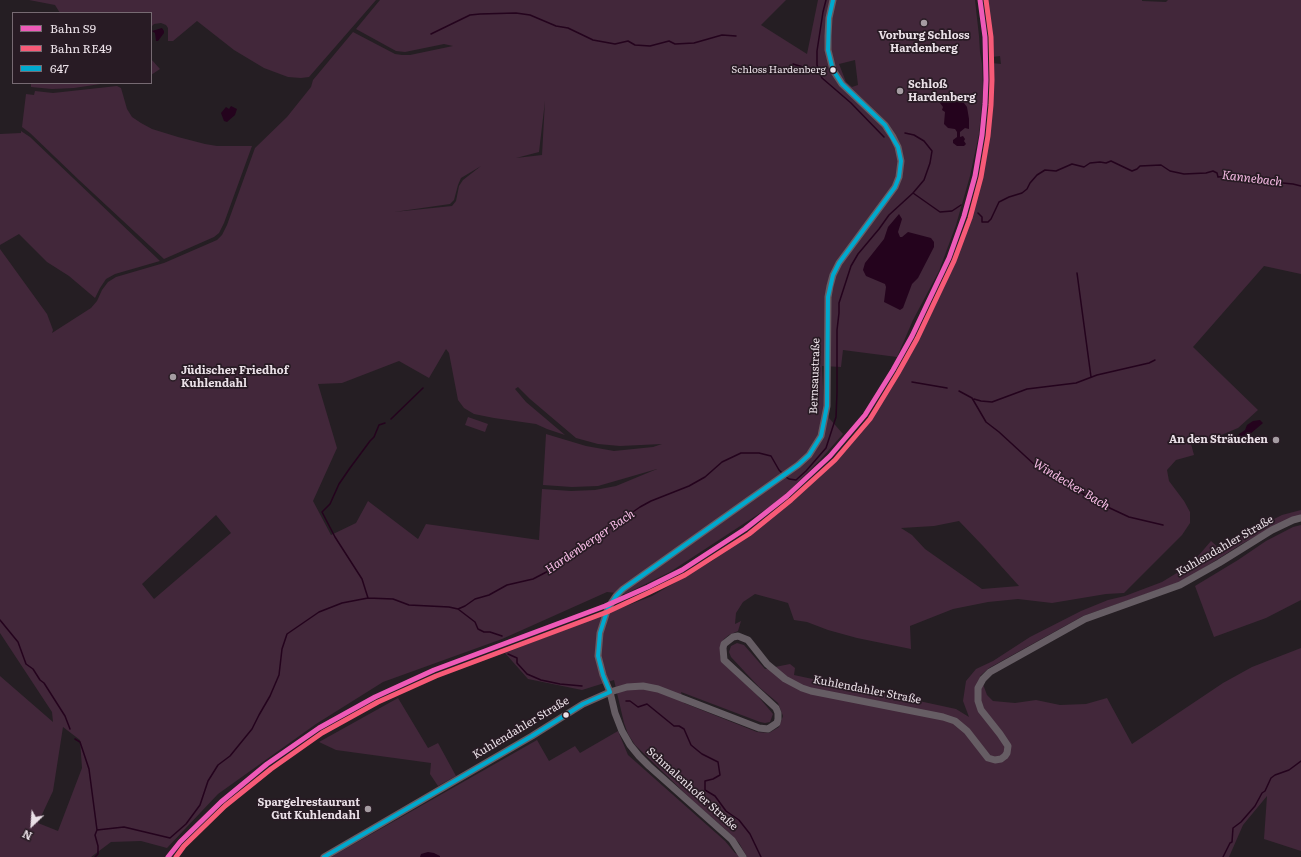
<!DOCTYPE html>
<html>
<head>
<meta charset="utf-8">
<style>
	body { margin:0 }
	#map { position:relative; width:1301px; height:857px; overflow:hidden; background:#251e23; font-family:Literata,serif }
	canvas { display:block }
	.legend { position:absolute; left:12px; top:12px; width:140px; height:72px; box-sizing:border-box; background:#281b24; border:1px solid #766a72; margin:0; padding:5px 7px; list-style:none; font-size:12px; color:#eae0e7 }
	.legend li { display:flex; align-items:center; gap:8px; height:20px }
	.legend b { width:20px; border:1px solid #766a72 }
	.north { position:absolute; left:12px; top:805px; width:40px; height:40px; -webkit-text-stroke:3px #281b24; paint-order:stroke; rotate:205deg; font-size:11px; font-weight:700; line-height:16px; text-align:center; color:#eae0e7 }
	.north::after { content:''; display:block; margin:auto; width:14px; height:18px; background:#eae0e7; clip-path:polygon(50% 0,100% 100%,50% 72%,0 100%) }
</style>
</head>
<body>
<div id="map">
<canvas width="1301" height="857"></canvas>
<ul class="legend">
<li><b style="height:5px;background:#ee5ab8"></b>Bahn S9</li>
<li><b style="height:5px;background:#f75a77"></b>Bahn RE49</li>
<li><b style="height:5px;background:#00a9ce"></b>647</li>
</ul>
<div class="north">N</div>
</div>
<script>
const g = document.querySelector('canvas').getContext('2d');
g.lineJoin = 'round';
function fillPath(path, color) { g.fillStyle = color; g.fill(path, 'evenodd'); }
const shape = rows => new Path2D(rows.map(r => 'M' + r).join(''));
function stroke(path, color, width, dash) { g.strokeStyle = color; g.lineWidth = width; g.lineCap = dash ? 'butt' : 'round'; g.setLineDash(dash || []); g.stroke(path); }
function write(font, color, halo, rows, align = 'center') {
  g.font = font + ' Literata,serif'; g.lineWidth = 3.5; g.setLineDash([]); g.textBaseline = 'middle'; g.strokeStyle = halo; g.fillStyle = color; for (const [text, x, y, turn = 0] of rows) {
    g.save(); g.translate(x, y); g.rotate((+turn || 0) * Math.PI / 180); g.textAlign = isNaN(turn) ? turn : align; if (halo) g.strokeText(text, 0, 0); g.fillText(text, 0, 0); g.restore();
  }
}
fillPath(shape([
	[29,0,376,0,309,77,301,78,288,77,264,68,234,50,197,21,173,41,168,41,168,28,166,25,161,23,154,24,151,27,151,13,60,13,55,5],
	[380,0,786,0,761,25,807,54,818,0,975,0,979,36,980,52,982,64,983,91,979,134,970,176,956,225,939,271,913,320,897,357,843,350,841,367,822,366,824,406,829,418,843,434,820,460,780,500,670,572,625,594,607,592,502,639,383,682,316,724,218,794,167,848,141,841,111,842,91,857,0,857,0,676,53,722,52,712,0,633,0,249,47,314,53,330,52,333,91,308,97,301,102,290,108,282,116,277,164,263,217,240,222,235,227,225,255,148,287,117,311,87,313,80,353,32,395,54,402,55,410,55,453,46,444,44,405,52,396,51,356,29],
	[855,60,858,85,852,87,846,82,839,64],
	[545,101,542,155,516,158,539,152],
	[481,166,463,180,459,186,456,201,452,206,394,212,450,204,454,200,458,185,461,178],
	[446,349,449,353,458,400,464,408,474,414,494,418,536,424,547,429,565,435,526,402,515,389,518,387,530,399,576,438,598,444,620,446,662,444,653,447,614,451,586,446,546,434,543,485,572,487,598,486,657,469,616,486,595,490,571,491,542,489,539,540,426,524,418,539,368,501,356,523,331,535,313,501,337,448,318,384,342,383,399,361,429,378],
	[216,515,231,533,154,599,142,584],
	[63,727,80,740,82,768,58,831,38,823,53,791],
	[985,0,1142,0,1142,1,1166,2,1168,0,1301,0,1301,274,1264,266,1193,347,1258,410,1238,428,1219,436,1191,444,1194,455,1176,460,1167,470,1169,481,1184,501,1190,512,1190,523,1182,535,1124,593,1106,594,1052,603,1018,599,988,602,953,609,910,626,911,649,857,638,828,630,807,622,794,620,788,603,781,601,755,594,743,602,736,613,735,624,741,621,738,631,729,635,724,639,720,647,720,656,722,661,726,666,757,695,773,714,770,722,765,723,760,722,681,692,684,703,757,732,769,733,779,727,783,716,778,703,759,687,731,657,729,652,731,646,737,643,744,645,765,669,790,664,795,668,794,675,873,692,919,701,956,709,969,717,963,701,966,681,976,669,993,661,1030,637,1081,611,1108,600,1125,596,1162,582,1180,571,1199,555,1211,541,1220,549,1254,529,1282,515,1301,510,1301,515,1280,523,1240,545,1191,576,1177,583,1083,616,989,668,980,676,987,695,993,701,1015,703,1036,700,1060,705,1086,704,1107,698,1132,744,1223,683,1252,667,1301,648,1301,851,1264,839,1267,796,1243,825,1229,857,747,857,739,843,725,829,695,803,635,745,628,734,624,723,614,680,582,690,528,679,505,653,652,596,712,561,764,523,808,487,852,440,895,379,924,326,947,275,965,230,979,178,987,135,992,63,1001,64,1000,56,992,57],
	[959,521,983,546,1019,586,982,589,925,549,912,535,901,528,934,526],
	[151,59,160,69,151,75],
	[31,83,107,83,74,88,52,89,31,87],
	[117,86,121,88,127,109,132,117,141,123,152,129,178,137,205,144,217,146,252,146,224,223,219,233,214,237,164,259,79,180,30,133,22,127,26,94,34,95,35,91,53,93],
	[21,131,30,137,160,261,115,274,106,279,100,288,95,298,69,276,47,262,19,234,0,245,0,134,21,133],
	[468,417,488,424,485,432,465,425],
	[1301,525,1301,600,1266,618,1214,637,1195,586,1238,560,1266,541,1293,527],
	[398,698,428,748,438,743,456,776,438,786,430,774,431,763,336,750,319,742],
	[618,731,628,755,725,841,735,853,745,857,331,857,537,740,549,761,575,746,580,753]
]), '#42273a');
fillPath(shape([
	[162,28,164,31,164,33,158,41,156,41,155,33,152,31],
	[943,98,964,103,967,107,969,119,969,129,965,128,960,132,960,137,963,136,965,139,964,141,966,144,964,146,957,146,953,143,953,140,957,137,957,132,955,129,948,128,944,124,945,112,942,110,943,107,940,103],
	[231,106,237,109,235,115,227,122,224,121,221,113,226,107,229,109],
	[899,214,902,219,898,232,900,237,902,237,908,232,931,238,934,242,934,247,918,278,912,284,903,308,900,310,884,302,886,287,885,284,866,276,863,270,865,263,884,239,888,227],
	[1260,420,1263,423,1243,440,1240,439,1238,436,1239,434,1245,430,1247,425,1253,421],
	[428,852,434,853,440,856,440,857,420,857,421,854]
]), '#24031d');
stroke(shape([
	[826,0,823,12,817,51,817,65,822,78,851,103,884,137],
	[431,34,470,15,480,14,516,13,530,15,556,26,568,28,593,40,615,44,628,41,635,45,650,46,669,41,675,44,694,43,722,35,736,36],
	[793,64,820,72],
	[913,193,940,212,952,211,961,205],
	[978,213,982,217,982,222,988,222,991,219,999,202,1009,197,1022,193,1027,189,1030,183,1037,175,1045,170,1056,171,1072,164,1084,167,1090,163,1100,162,1106,163,1111,161,1132,171,1137,169,1140,166,1161,165,1170,171,1184,174,1206,173,1213,171,1217,173,1218,177,1237,175,1262,181,1293,184,1301,186],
	[1077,273,1091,377],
	[912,382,947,388],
	[959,391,972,398,986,422,999,432,1036,466,1099,503,1129,517,1163,525],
	[974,399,981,401,992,402,1027,389,1076,383,1097,375,1149,363,1155,360],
	[391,419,423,388],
	[786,477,789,479,796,480,806,471,826,448,836,417,837,393,837,330,839,313,839,303,851,266,858,254,879,229,889,215,913,193,924,180,930,163,932,151,924,141,914,135,905,133],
	[368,598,362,579,335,537,322,512,330,504,339,484,350,468,370,441,374,437,379,425,385,423],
	[458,609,475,622,478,629,484,632,490,632,502,636],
	[0,620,18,642,26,664,33,669,40,680,44,683,65,716,70,729],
	[508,654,517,658,517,663,527,674,541,680,560,684,582,686],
	[626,701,630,701,638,707,647,704,674,726,679,726,684,729,691,745,697,750,702,754,718,762,720,775,713,779,705,781,705,790,715,796,726,811,739,820,750,834,761,857],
	[75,739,80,742,89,769,97,830],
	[95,857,98,854,98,846,95,835,97,830,124,827,170,838,186,824,200,805,208,781,218,765,230,756,252,729,259,715,270,696,279,675,282,649,287,634,319,612,342,603,368,598,393,599,409,605,449,607,458,609,465,606,475,599,489,595,507,585,533,579,558,566,585,548,597,537,640,507,651,501,689,486,705,477,722,462,741,453,759,453,771,456,779,470,782,473],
	[1223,857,1230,843,1232,842,1233,828,1241,822,1255,806,1262,793,1265,791,1271,778,1275,775,1289,770,1301,761]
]), '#24031d', 1.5);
stroke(shape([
	[324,857,532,736,583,704,610,692,627,687,643,686,658,689,759,728,768,729,777,723,778,719,778,713,776,708,724,660,723,648,724,644,733,637,738,636,748,640,767,664,785,679,802,688,811,691,943,717,955,721,967,731,988,758,995,760,1001,759,1005,756,1007,753,1008,746,1000,734,981,710,978,701,978,688,983,679,990,672,1085,619,1180,585,1219,563,1272,530,1293,520,1301,518],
	[743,857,732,840,649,766,639,756,630,745,622,731,615,713,610,692,603,675,598,656,600,633,608,608,616,596,623,589,798,465,809,455,821,436,827,406,828,297,830,286,833,275,839,263,895,187,899,177,901,161,898,147,893,137,885,125,842,84,833,70,828,50,828,36,829,18,833,0]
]), '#665d64', 7);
stroke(shape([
	[610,692,603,675,598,656,600,633,608,608,616,596,623,589,798,465,809,455,821,436,827,406,828,297,833,275,839,263,895,187,899,177,901,161,898,147,885,125,842,84,833,70,828,50,829,18,833,0],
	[324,857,532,736,583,704,610,692]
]), '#00a9ce', 4);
stroke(shape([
	[168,857,180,842,221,802,267,764,319,728,375,697,434,670,605,606,648,587,682,570,745,529,787,496,830,456,865,415,893,370,912,336,949,258,964,216,975,176,982,135,985,104,986,80,985,37,980,0]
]), '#ee5ab8', 5);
stroke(shape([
	[176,857,184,846,225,806,271,769,322,733,378,702,436,676,607,612,650,592,685,575,749,534,791,500,835,460,870,419,898,373,917,339,954,261,970,218,981,177,988,136,991,105,992,80,991,37,986,0]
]), '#f75a77', 5);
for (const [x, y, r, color] of [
	[924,23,4,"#a59ca2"],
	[833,70,3.5,"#eae0e7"],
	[900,91,4,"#a59ca2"],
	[173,377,4,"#a59ca2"],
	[1276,440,4,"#a59ca2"],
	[566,715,3.5,"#eae0e7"],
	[368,809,4,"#a59ca2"]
]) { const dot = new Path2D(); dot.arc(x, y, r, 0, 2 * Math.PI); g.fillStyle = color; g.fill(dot); stroke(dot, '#281b24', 1.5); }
write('10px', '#eae0e7', '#281b24', [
	["Schloss Hardenberg",826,70]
], 'right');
write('bold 11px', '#eae0e7', '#281b24', [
	["Vorburg Schloss",924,36,"center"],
	["Hardenberg",924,49,"center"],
	["Schloß",908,85],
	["Hardenberg",908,98],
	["Jüdischer Friedhof",181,371],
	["Kuhlendahl",181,384],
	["An den Sträuchen",1268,440,"right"],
	["Spargelrestaurant",360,803,"right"],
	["Gut Kuhlendahl",360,816,"right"]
], 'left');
write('11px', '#eae0e7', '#281b24', [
	["Bernsaustraße",815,376,-88],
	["Kuhlendahler Straße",1225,546,-30],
	["Kuhlendahler Straße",867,690,11],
	["Kuhlendahler Straße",521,728,-31],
	["Schmalenhofer Straße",692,789,42]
]);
write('italic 12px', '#f9bde7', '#281b24', [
	["Kannebach",1252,179,7],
	["Windecker Bach",1071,485,31],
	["Hardenberger Bach",590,542,-34]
]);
</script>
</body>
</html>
